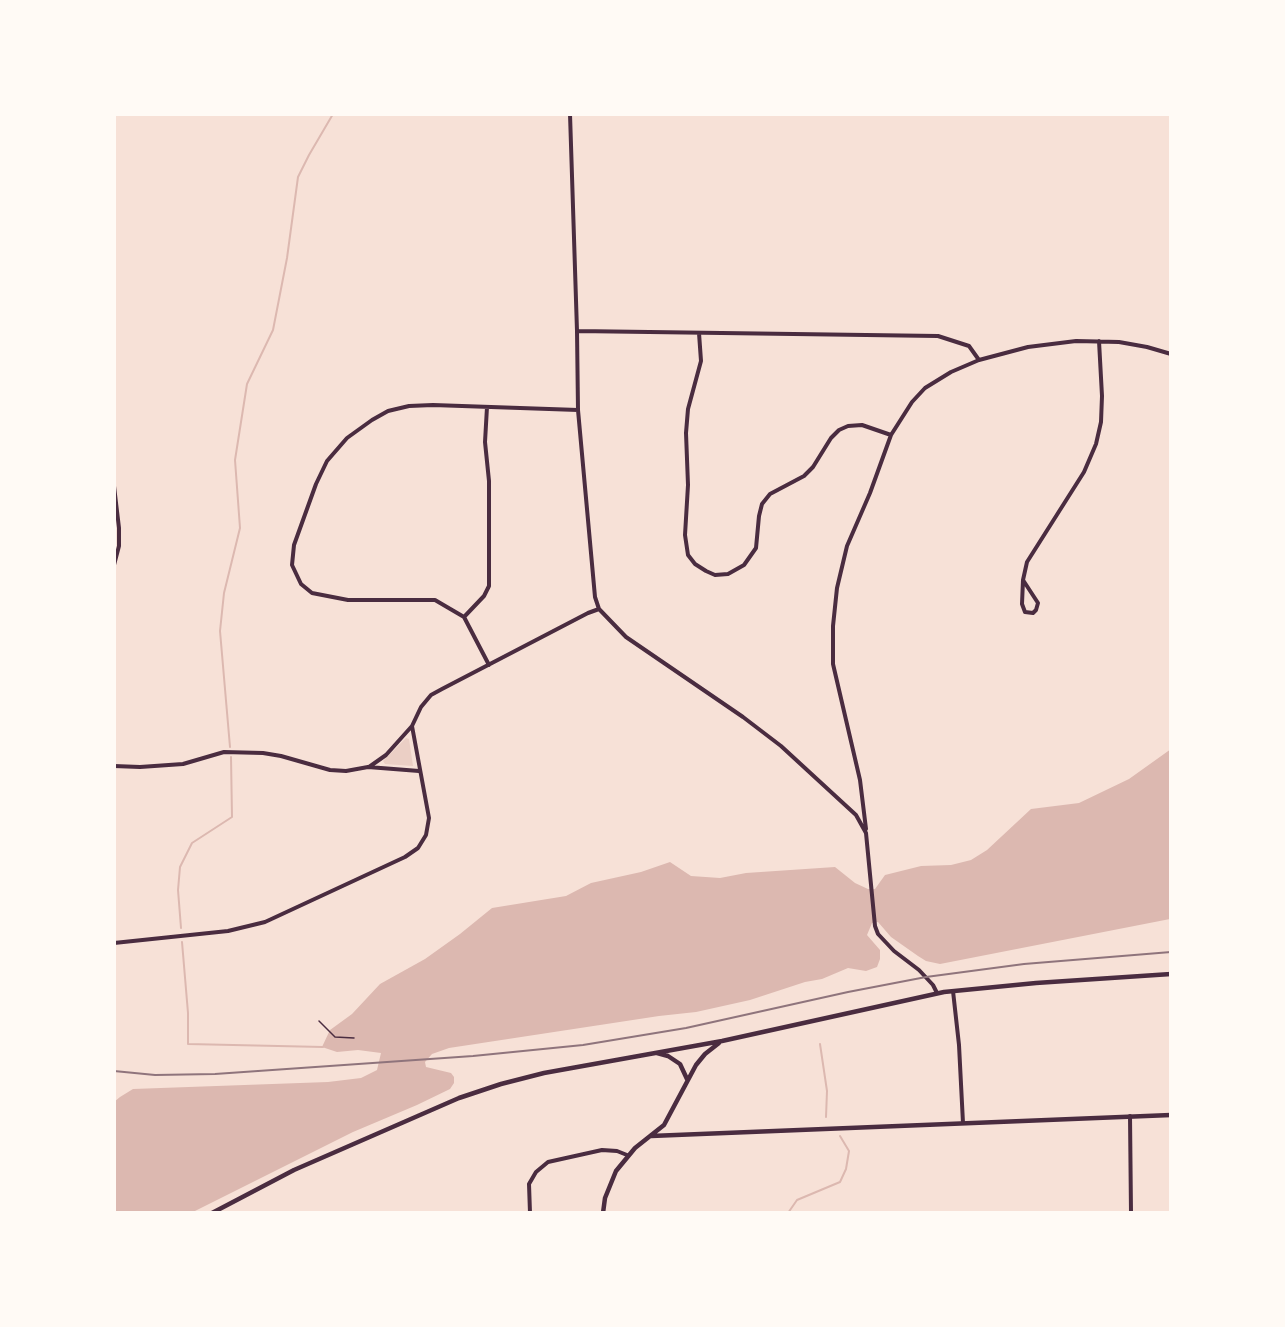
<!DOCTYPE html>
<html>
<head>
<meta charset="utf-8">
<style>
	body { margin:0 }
	#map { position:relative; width:1285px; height:1327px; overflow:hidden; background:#f7e1d7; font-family:Rubik,sans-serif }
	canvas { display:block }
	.frame { position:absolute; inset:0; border:116px solid #fffaf5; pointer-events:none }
</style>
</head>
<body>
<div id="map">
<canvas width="1285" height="1327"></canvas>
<div class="frame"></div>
</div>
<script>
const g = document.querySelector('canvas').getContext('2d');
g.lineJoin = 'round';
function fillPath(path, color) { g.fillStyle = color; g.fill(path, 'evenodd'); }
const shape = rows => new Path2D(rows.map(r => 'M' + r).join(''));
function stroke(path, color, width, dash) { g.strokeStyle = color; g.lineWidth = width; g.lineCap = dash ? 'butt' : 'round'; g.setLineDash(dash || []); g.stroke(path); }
fillPath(shape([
	[406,738,409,739,413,766,385,764,383,761]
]), '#ebcfc5');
fillPath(shape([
	[1171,749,1170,919,940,964,926,961,918,956,891,937,878,922,872,923,867,935,880,950,880,959,877,967,866,971,848,968,822,979,805,982,750,1000,696,1012,659,1016,449,1048,432,1054,425,1062,426,1067,451,1073,454,1077,454,1083,450,1089,417,1105,353,1132,191,1213,114,1213,114,1102,120,1097,133,1089,328,1082,361,1078,377,1070,381,1053,358,1050,337,1052,322,1047,330,1030,352,1014,380,984,425,959,460,934,492,908,566,896,591,883,641,872,670,862,691,876,720,878,746,873,835,867,855,883,868,889,875,889,885,875,921,866,951,865,971,860,987,850,1031,809,1079,803,1129,779]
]), '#dcb8b0');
stroke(shape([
	[230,747,220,631,224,593,240,528,235,460,247,384,273,330,287,258,298,177,309,155,333,114],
	[181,928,178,890,180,867,192,843,232,817,231,757],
	[182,942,188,1013,188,1044,323,1047],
	[820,1044,827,1091,826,1117],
	[788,1213,797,1200,840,1182,846,1169,849,1151,840,1136]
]), '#dcb8b0', 2);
stroke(shape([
	[319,1021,335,1037,354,1038]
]), '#4a2c40', 1.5);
stroke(shape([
	[570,114,577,331,578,410,595,597,599,609,626,637,743,717,781,746,856,815,866,833,875,926,878,934,894,951,919,970,933,985,937,993],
	[577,331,938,336,969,346,979,360],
	[699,333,701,361,688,409,686,433,688,485,685,535,688,555,695,564,706,571,715,575,728,574,744,565,756,548,759,516,762,504,770,494,804,476,813,467,831,438,839,430,848,426,862,425,891,435],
	[114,486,119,528,119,546,114,565],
	[1023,580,1038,603,1036,610,1033,613,1025,612,1022,604,1023,580,1027,562,1084,472,1096,444,1101,422,1102,396,1099,341],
	[464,617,484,596,489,586,489,481,485,442,487,407],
	[489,665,464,617,435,600,348,600,312,593,301,584,292,565,294,545,316,484,327,461,347,438,372,420,388,411,409,406,433,405,578,410],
	[114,766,140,767,183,764,224,752,263,753,281,756,330,770,346,771,368,767,419,771],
	[369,767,386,755,412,726],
	[866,829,860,780,833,664,833,626,837,588,847,546,870,493,891,435,912,402,925,388,951,372,979,360,1028,347,1076,341,1119,342,1147,347,1171,354],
	[114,943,228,931,265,922,405,857,418,848,426,835,429,818,412,726,421,707,431,695,442,689,588,613,599,609],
	[953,991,959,1045,963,1123],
	[1130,1116,1131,1213],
	[530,1213,529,1184,536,1172,548,1162,602,1150,617,1151,627,1155]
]), '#4a2c40', 4);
stroke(shape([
	[657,1053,668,1056,680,1064,687,1079],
	[651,1136,1171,1115],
	[212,1213,294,1170,459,1098,501,1084,544,1073,722,1041,944,992,1036,983,1171,974],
	[603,1213,605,1198,616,1171,635,1148,664,1125,696,1065,705,1054,719,1043]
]), '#4a2c40', 4.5);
stroke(shape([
	[114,1071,155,1075,215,1074,473,1056,583,1045,686,1028,848,992,926,977,1024,964,1171,952]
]), '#8f747c', 2);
</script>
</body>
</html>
